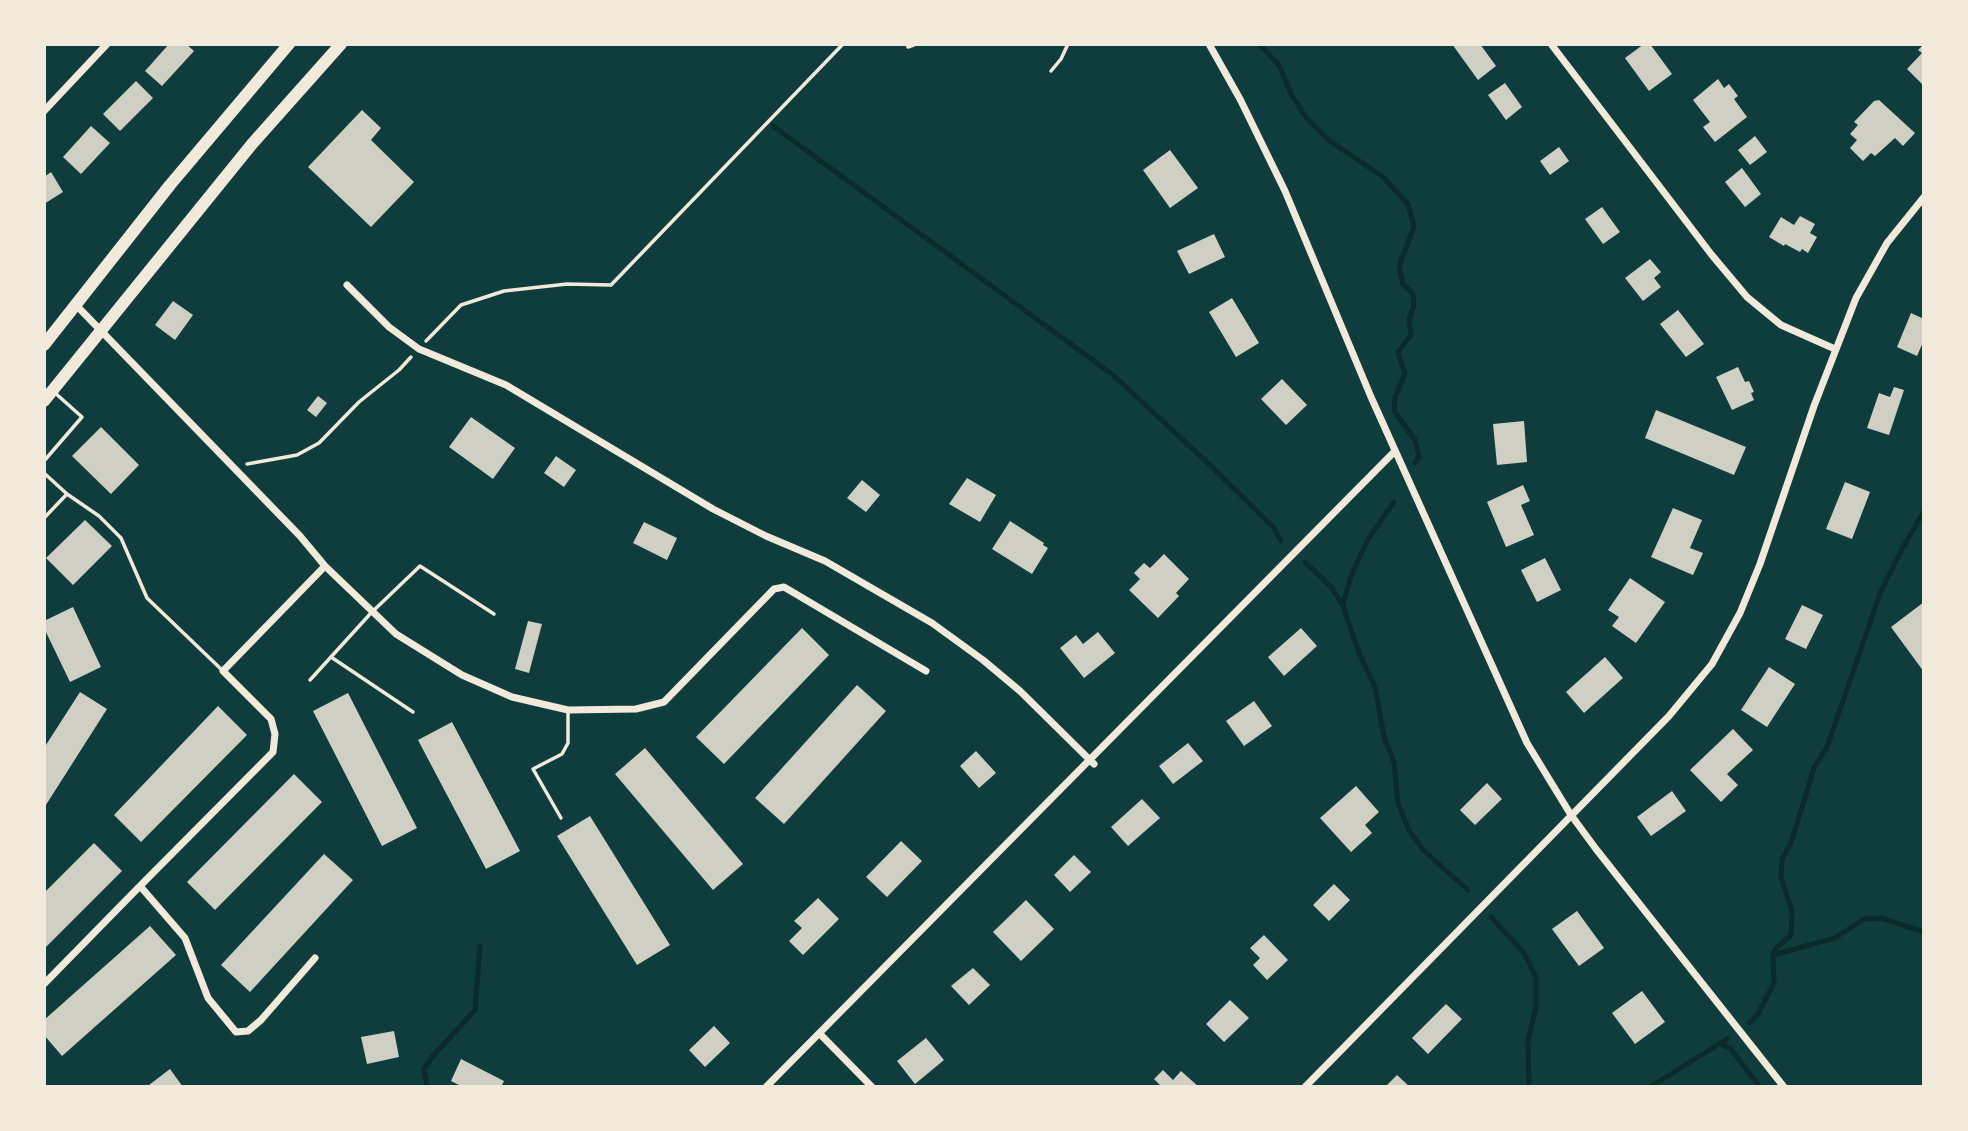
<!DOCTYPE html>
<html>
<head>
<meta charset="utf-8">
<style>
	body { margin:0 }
	#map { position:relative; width:1968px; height:1131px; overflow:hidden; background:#0f3d3e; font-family:Commissioner,sans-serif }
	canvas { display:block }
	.frame { position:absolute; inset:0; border:46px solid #f1e9da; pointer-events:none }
</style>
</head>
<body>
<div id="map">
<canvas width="1968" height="1131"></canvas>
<div class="frame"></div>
</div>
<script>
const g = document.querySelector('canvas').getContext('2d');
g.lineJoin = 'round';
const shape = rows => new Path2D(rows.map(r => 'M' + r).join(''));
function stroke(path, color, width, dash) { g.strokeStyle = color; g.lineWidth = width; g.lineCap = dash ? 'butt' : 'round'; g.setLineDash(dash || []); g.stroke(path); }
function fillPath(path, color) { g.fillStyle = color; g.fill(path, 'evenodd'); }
stroke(shape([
	[1259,44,1279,65,1291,94,1307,119,1330,141,1383,177,1408,204,1414,227,1399,266,1403,284,1413,294,1414,306,1409,319,1411,335,1398,352,1405,374,1395,397,1394,411,1415,440,1419,456,1415,463],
	[773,126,1113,375,1210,465,1273,527,1281,541],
	[1305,562,1332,588,1343,606,1359,653,1375,687,1384,737,1394,762,1398,803,1409,830,1423,850,1468,890],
	[1343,605,1351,576,1368,539,1394,502],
	[1491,917,1524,953,1536,977,1536,1007,1528,1040,1529,1087],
	[1773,955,1776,948,1791,935,1792,911,1781,877,1782,859,1791,843,1814,768,1827,747,1881,591,1902,549,1924,511],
	[1773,955,1835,938,1864,919,1881,918,1924,932],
	[1749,1023,1757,1016,1774,983,1773,955],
	[1721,1044,1731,1049,1760,1087],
	[427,1087,424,1069,433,1056,475,1010,480,946],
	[1650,1087,1727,1039]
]), '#0a2a2b', 5);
fillPath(shape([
	[169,44,186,44,194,51,162,86,145,71],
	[1452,44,1480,44,1496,66,1478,80],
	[1644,44,1650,44,1672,74,1649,91,1625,58],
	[1924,44,1924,86,1907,69,1922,53,1918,50],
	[1718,79,1724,88,1729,84,1738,96,1734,99,1747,117,1715,142,1703,127,1710,122,1693,100],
	[136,81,153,98,120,131,103,114],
	[1505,83,1522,107,1506,120,1488,95],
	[1879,100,1915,133,1903,146,1895,138,1875,156,1871,153,1863,161,1850,148,1857,140,1850,134,1858,125,1854,122,1874,101],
	[362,110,381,128,371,140,414,182,371,227,308,167],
	[91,126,110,143,81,174,63,157],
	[1755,136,1767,152,1750,165,1738,150],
	[1559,147,1569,161,1550,175,1540,161],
	[1170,150,1198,188,1170,208,1143,170],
	[1742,168,1761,194,1745,207,1725,182],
	[51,172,63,192,44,204,44,177],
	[1602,207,1620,232,1603,244,1585,219],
	[1800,216,1815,224,1810,233,1817,237,1808,253,1802,249,1800,252,1785,244,1784,246,1769,237,1781,217,1794,225],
	[1214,234,1225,257,1189,274,1177,251],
	[1650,259,1661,272,1654,278,1661,287,1643,301,1625,278],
	[1232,298,1259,343,1236,357,1209,312],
	[173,301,193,315,175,340,155,325],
	[1678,310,1704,344,1686,357,1660,324],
	[1911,313,1924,319,1924,340,1917,356,1897,347],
	[1738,367,1745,382,1749,381,1754,392,1751,393,1754,400,1732,410,1716,377],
	[1282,379,1307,405,1286,425,1261,399],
	[1894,387,1904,390,1889,435,1867,428,1879,393,1890,397],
	[318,396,327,403,316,417,307,410],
	[1656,410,1746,447,1734,475,1645,438],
	[471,417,515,448,493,479,449,447],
	[1524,421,1527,462,1497,465,1493,424],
	[101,427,139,465,111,494,72,456],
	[556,456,576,470,564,487,544,473],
	[967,478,996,495,980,522,949,504],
	[862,480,880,495,866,512,847,498],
	[1845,482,1870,492,1852,539,1826,529],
	[1523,485,1530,501,1521,505,1534,535,1506,547,1487,502],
	[1673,508,1702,520,1690,548,1703,553,1693,575,1651,557],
	[85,520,112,546,73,585,46,558],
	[1010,521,1044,543,1043,545,1048,548,1032,574,992,549],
	[644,522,677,538,667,560,633,543],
	[1164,554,1189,579,1176,593,1179,596,1158,618,1129,590,1140,579,1134,573,1144,563,1150,568],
	[1545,558,1561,590,1537,602,1521,570],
	[1630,578,1665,602,1636,643,1612,626,1619,617,1608,610],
	[1924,602,1924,672,1891,627],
	[1802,605,1823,615,1806,649,1785,639],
	[73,607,101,667,70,682,44,628,44,621],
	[528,621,542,624,529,673,515,669],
	[802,628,829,655,724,764,696,737],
	[1301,628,1317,646,1284,676,1268,657],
	[1098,632,1115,653,1084,678,1060,648,1076,635,1083,644],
	[1605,657,1623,678,1584,713,1566,692],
	[1769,667,1795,684,1767,727,1741,710],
	[857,685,886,711,784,824,755,798],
	[80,692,107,709,44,808,44,748],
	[348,693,417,828,382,846,313,711],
	[1254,701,1272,726,1244,746,1226,721],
	[218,706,247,735,141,842,114,815],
	[452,722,520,851,486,869,418,740],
	[1733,729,1753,750,1727,774,1738,785,1721,802,1690,770],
	[1188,743,1203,761,1173,784,1159,766],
	[645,748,743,864,713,890,615,774],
	[976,751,996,773,979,788,960,766],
	[294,774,322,802,215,910,187,882],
	[1487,783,1502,799,1475,825,1460,810],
	[1356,786,1379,812,1365,825,1372,833,1351,852,1320,818],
	[1672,791,1686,811,1651,836,1637,817],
	[1142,799,1160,818,1128,846,1111,827],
	[590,816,670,945,637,965,557,836],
	[901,841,922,861,887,897,866,877],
	[94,843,122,871,44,949,44,893],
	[324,854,353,880,250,992,221,965],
	[1074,855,1091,872,1070,892,1054,875],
	[1334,884,1350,900,1329,921,1313,905],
	[818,898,839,919,803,955,789,941,802,928,794,921],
	[1026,900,1054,929,1021,961,993,932],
	[1577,911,1604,948,1579,966,1552,929],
	[150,926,176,955,62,1056,44,1035,44,1020],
	[1264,935,1288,960,1267,980,1253,965,1260,958,1250,948],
	[973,968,990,985,969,1005,951,986],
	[1642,991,1665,1022,1635,1044,1612,1013],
	[1230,1000,1249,1018,1224,1042,1206,1024],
	[1446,1004,1462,1019,1428,1054,1412,1038],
	[714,1026,730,1043,705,1067,689,1050],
	[394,1031,399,1057,367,1064,361,1037],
	[926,1038,944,1060,915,1084,897,1061],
	[461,1059,504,1081,501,1087,463,1087,451,1081],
	[170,1069,183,1087,150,1087,149,1085],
	[1163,1070,1173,1080,1181,1071,1199,1087,1162,1087,1154,1079],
	[1397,1075,1410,1087,1385,1087]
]), '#cfcfc3');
stroke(shape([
	[907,44,908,47,916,44],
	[1051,71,1061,59,1068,44],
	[426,341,461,305,504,291,567,284,611,285,843,44],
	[247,464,297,455,319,443,359,402,399,370,411,357]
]), '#f1e9da', 3.5);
stroke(shape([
	[44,461,82,417,54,392],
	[44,473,67,494,44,518],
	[67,494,99,516,121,538,147,598,222,670],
	[331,657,413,712],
	[310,680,371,613,420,566,494,614],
	[561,818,533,769,562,754,568,743,568,710]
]), '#f1e9da', 3.5);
stroke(shape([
	[1209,44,1240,99,1285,191,1371,397,1527,743,1571,815,1596,849,1784,1087],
	[1551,44,1711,254,1747,297,1781,325,1835,349],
	[44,111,107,44],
	[347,285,389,327,419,349,506,385,713,509,766,536,825,561,932,623,983,660,1020,691,1094,764],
	[76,305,300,536,325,566,223,671,271,719,275,734,273,752,140,886,185,938,208,998,236,1032,248,1031,261,1020,315,958],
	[325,566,396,634,462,675,512,697,568,710,636,709,664,702,774,589,784,587,926,671],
	[44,984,140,886],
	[820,1034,872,1087],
	[766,1087,1395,451],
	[1305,1087,1669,716,1712,664,1740,613,1760,564,1814,406,1856,298,1887,243,1924,197]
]), '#f1e9da', 7);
stroke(shape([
	[44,345,170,185,289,44],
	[44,401,252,144,341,44]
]), '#f1e9da', 12);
</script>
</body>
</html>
